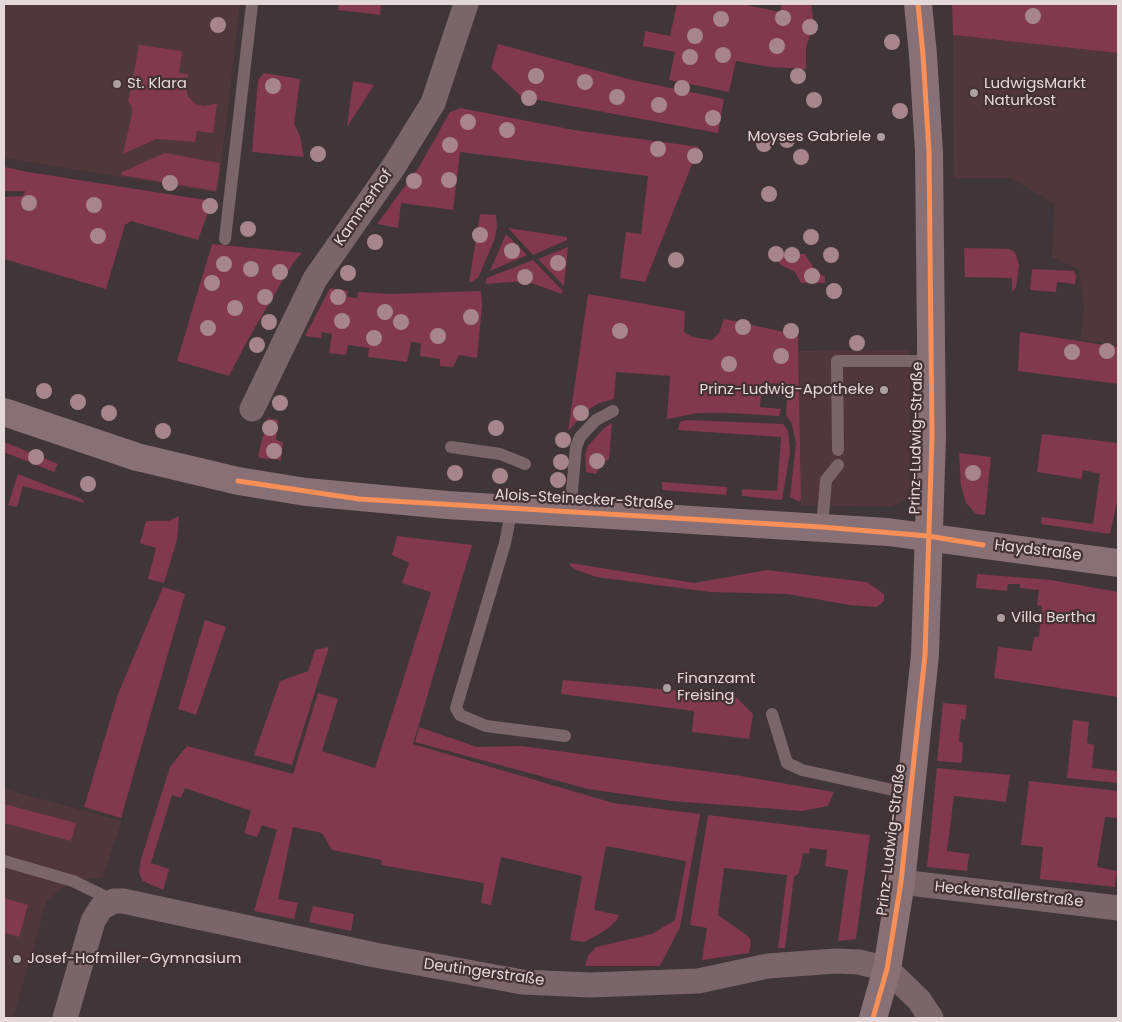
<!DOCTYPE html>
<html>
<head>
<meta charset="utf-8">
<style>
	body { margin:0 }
	#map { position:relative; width:1122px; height:1022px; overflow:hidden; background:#403538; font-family:Poppins,sans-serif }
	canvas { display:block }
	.frame { position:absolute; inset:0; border:5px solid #e4d8db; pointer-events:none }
</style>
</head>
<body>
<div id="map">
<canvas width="1122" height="1022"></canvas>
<div class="frame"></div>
</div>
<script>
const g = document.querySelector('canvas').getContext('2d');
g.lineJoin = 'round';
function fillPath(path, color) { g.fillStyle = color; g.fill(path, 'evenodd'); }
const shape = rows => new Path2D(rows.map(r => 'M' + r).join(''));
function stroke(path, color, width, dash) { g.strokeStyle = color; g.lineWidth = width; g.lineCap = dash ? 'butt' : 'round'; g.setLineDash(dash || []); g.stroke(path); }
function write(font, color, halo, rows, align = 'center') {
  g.font = font + ' Poppins,sans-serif'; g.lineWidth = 4.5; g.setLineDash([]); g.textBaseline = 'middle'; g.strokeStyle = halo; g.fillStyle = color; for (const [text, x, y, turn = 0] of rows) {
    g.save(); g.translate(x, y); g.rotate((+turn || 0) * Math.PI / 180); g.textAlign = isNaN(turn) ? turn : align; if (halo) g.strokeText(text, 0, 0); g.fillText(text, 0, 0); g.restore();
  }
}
fillPath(shape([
	[6,4,240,4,218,193,4,158,4,6],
	[953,35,1118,53,1118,345,1078,339,1081,337,1084,306,1078,269,1052,257,1054,203,1010,178,954,178],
	[910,350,909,491,905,499,892,507,801,505,799,351],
	[4,789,122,821,103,877,73,881,47,900,13,1018,4,1018]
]), '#4f373c');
fillPath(shape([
	[339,4,381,4,380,15,338,10],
	[677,4,741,4,780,12,782,4,811,4,814,24,806,47,806,69,771,67,736,61,729,92,669,80,675,52,643,46,645,31,670,36],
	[952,4,1118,4,1118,53,953,35],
	[498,44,632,80,724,99,718,133,522,97,491,68],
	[139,45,182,51,179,73,188,74,186,86,188,97,196,104,205,106,217,103,213,133,197,131,195,142,156,139,123,154,132,114,132,106,128,102],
	[264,73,300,79,294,124,300,136,304,157,252,152,258,80],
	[353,81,374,85,347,127],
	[460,108,574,130,699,147,645,282,620,278,626,232,641,234,648,176,460,152,453,210,401,203,398,228,377,224,419,167,450,112],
	[165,153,220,163,216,191,121,175,122,172],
	[4,167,28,172,212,201,198,240,131,221,125,225,106,289,4,259,4,197,23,196,25,191,4,191],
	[480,214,496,215,497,228,494,241,478,278,469,283],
	[508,228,567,237,567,240,533,255],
	[506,234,527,255,490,271],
	[212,244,302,253,293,263,246,343,229,376,177,361],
	[568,247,564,286,538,259],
	[964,248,1009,249,1015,252,1019,265,1016,287,1012,292,1012,278,965,277],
	[778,254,805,254,815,270,825,277,825,283,801,283,795,272,779,264],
	[533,260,563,291,562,294,525,281,485,284,487,278],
	[1032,269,1074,271,1076,276,1075,284,1057,282,1056,292,1030,290],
	[330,288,348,291,347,297,357,298,358,292,389,294,481,291,482,306,477,358,459,355,453,367,440,366,440,359,420,356,421,343,411,342,407,362,368,357,369,348,348,345,346,355,329,353,332,334,322,332,321,338,305,336],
	[588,294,685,311,684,332,692,337,712,340,719,333,724,319,798,335,801,499,799,502,790,497,796,443,792,424,786,415,788,384,762,383,760,407,781,409,779,416,729,413,698,413,667,419,670,376,616,372,614,399,599,403,588,410,568,431],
	[1020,332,1118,347,1118,384,1018,371],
	[268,418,278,420,276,440,283,442,281,460,260,458,258,455],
	[686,420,783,424,788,431,790,452,782,500,742,496,742,489,777,491,781,437,678,430,680,422],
	[612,423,609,459,601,464,596,474,586,472,585,455,588,446,604,428],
	[1042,434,1118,443,1118,497,1110,534,1041,524,1042,517,1093,524,1100,474,1083,470,1081,479,1037,472],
	[4,442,58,464,54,472,4,452],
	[959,453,991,457,985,515,976,514,966,503,961,486],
	[18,474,82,499,85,503,23,486,17,507,8,505],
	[662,482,727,487,726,495,662,490],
	[179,516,177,540,164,583,148,579,156,548,140,543,146,521,168,521],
	[397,536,472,545,413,744,613,803,700,814,680,927,660,966,585,966,588,956,596,947,652,934,675,920,686,861,606,846,594,910,619,915,616,921,607,929,585,942,570,940,582,876,501,857,491,905,481,903,484,883,381,865,382,860,332,850,322,833,293,827,278,899,298,903,294,919,254,911,277,830,262,825,257,837,244,833,251,811,185,788,181,798,172,795,151,863,169,869,163,890,143,881,139,873,141,859,170,767,187,746,293,774,318,693,338,699,322,751,375,768,431,592,402,583,409,563,392,555],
	[570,563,694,583,767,570,867,582,884,594,884,601,877,607,849,605,788,594,710,592,596,577,577,570,570,566],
	[977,574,1051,580,1118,592,1118,697,994,678,998,647,1032,651,1034,637,1039,637,1042,606,1037,605,1039,590,1020,588,1020,584,1008,584,1007,591,976,588],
	[163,587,185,594,121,818,84,807,118,694],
	[205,620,226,627,196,715,178,709],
	[329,647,292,765,254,755,280,681,308,671,315,650],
	[563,680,735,696,753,714,749,739,692,732,694,711,561,694],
	[943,703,967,705,965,720,961,719,959,742,963,742,962,763,937,761],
	[1073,720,1089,722,1087,743,1094,745,1092,768,1118,771,1118,783,1067,778],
	[419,727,477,747,521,746,741,776,834,792,828,806,802,811,672,801,588,789,415,742],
	[937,768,1010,775,1006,802,954,796,947,851,969,854,967,871,927,867],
	[1029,781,1118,791,1118,818,1105,817,1097,867,1117,871,1115,887,1040,879,1043,847,1021,845],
	[4,804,76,823,71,841,4,823],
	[708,815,870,835,856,939,838,941,848,870,825,866,827,850,810,848,809,854,803,853,799,873,794,877,785,948,778,948,787,875,724,868,718,915,748,936,751,941,749,953,702,960,707,928,690,925],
	[4,898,28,905,19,937,4,932],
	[313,906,354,914,351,931,309,922]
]), '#82384e');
stroke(shape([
	[225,239,252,4],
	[451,447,500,454,525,464],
	[838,450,837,361,931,361],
	[512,508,505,543,456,708,460,715,486,726,565,736],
	[570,512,576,447,580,437,596,420,613,411],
	[822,527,826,480,838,465],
	[772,714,787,763,802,770,911,794],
	[4,861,73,881,114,901]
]), '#7a656b', 12);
stroke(shape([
	[252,409,315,279,394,166,433,103,466,4],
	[901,882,1118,908],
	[65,1018,93,921,101,908,114,901,123,901,375,955,522,982,590,985,698,981,768,966,836,961,859,962,887,969,919,1000,931,1018]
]), '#7a656b', 25);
stroke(shape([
	[4,412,137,457,238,481,306,492,447,505,888,532,1118,563],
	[873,1018,887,969,901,882,925,655,932,436,929,152,923,55,918,4]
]), '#877076', 28);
stroke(shape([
	[238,481,359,499,822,527,928,536,983,545],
	[873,1018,887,969,901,882,925,655,932,436,929,152,923,55,918,4]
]), '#f78f57', 5);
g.fillStyle = '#a6858c';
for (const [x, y] of [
	[1033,16],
	[783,18],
	[721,19],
	[218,25],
	[810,27],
	[695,36],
	[892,42],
	[777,46],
	[723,55],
	[690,57],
	[536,76],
	[798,76],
	[585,82],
	[273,86],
	[682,88],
	[617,97],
	[529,98],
	[814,100],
	[659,105],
	[900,111],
	[713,118],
	[468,122],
	[507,130],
	[787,140],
	[764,144],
	[450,145],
	[658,149],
	[318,154],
	[695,156],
	[801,157],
	[449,180],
	[414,181],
	[170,183],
	[769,194],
	[29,203],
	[94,205],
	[210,206],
	[248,229],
	[480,235],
	[98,236],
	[811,237],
	[375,242],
	[512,251],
	[776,254],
	[792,255],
	[831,255],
	[676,260],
	[558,263],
	[224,264],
	[251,269],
	[280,272],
	[348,273],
	[812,276],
	[525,277],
	[212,283],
	[834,291],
	[265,297],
	[338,297],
	[235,308],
	[385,312],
	[471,317],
	[342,321],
	[269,322],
	[401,322],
	[743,327],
	[208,328],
	[620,331],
	[791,331],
	[438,336],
	[374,338],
	[857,343],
	[257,345],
	[1107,351],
	[1072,352],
	[781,356],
	[729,364],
	[44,391],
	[78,402],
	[280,403],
	[109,413],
	[581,413],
	[270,428],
	[496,428],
	[163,431],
	[563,440],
	[274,451],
	[36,457],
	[597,461],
	[561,462],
	[455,473],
	[973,473],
	[500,476],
	[558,480],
	[88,484]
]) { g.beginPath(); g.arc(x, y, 8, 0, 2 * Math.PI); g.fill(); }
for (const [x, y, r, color] of [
	[117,84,5,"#ab9fa2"],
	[974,93,5,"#ab9fa2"],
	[881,137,5,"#ab9fa2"],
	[884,390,5,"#ab9fa2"],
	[1001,618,5,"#ab9fa2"],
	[667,688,5,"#ab9fa2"],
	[17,959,5,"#ab9fa2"]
]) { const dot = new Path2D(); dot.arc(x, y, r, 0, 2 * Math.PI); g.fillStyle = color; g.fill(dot); stroke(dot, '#443136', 2); }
write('15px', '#e4d8db', '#443136', [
	["St. Klara",127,84],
	["LudwigsMarkt",984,84],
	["Naturkost",984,101],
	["Moyses Gabriele",871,137,"right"],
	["Prinz-Ludwig-Apotheke",874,390,"right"],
	["Villa Bertha",1011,618],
	["Finanzamt",677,679],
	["Freising",677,696],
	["Josef-Hofmiller-Gymnasium",27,959]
], 'left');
write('15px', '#e4d8db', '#443136', [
	["Kammerhof",364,208,-55],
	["Prinz-Ludwig-Straße",917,438,-89],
	["Alois-Steinecker-Straße",584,500,3],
	["Haydstraße",1038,551,7],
	["Prinz-Ludwig-Straße",892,840,-83],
	["Heckenstallerstraße",1009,895,6],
	["Deutingerstraße",484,973,8]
]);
</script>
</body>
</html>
